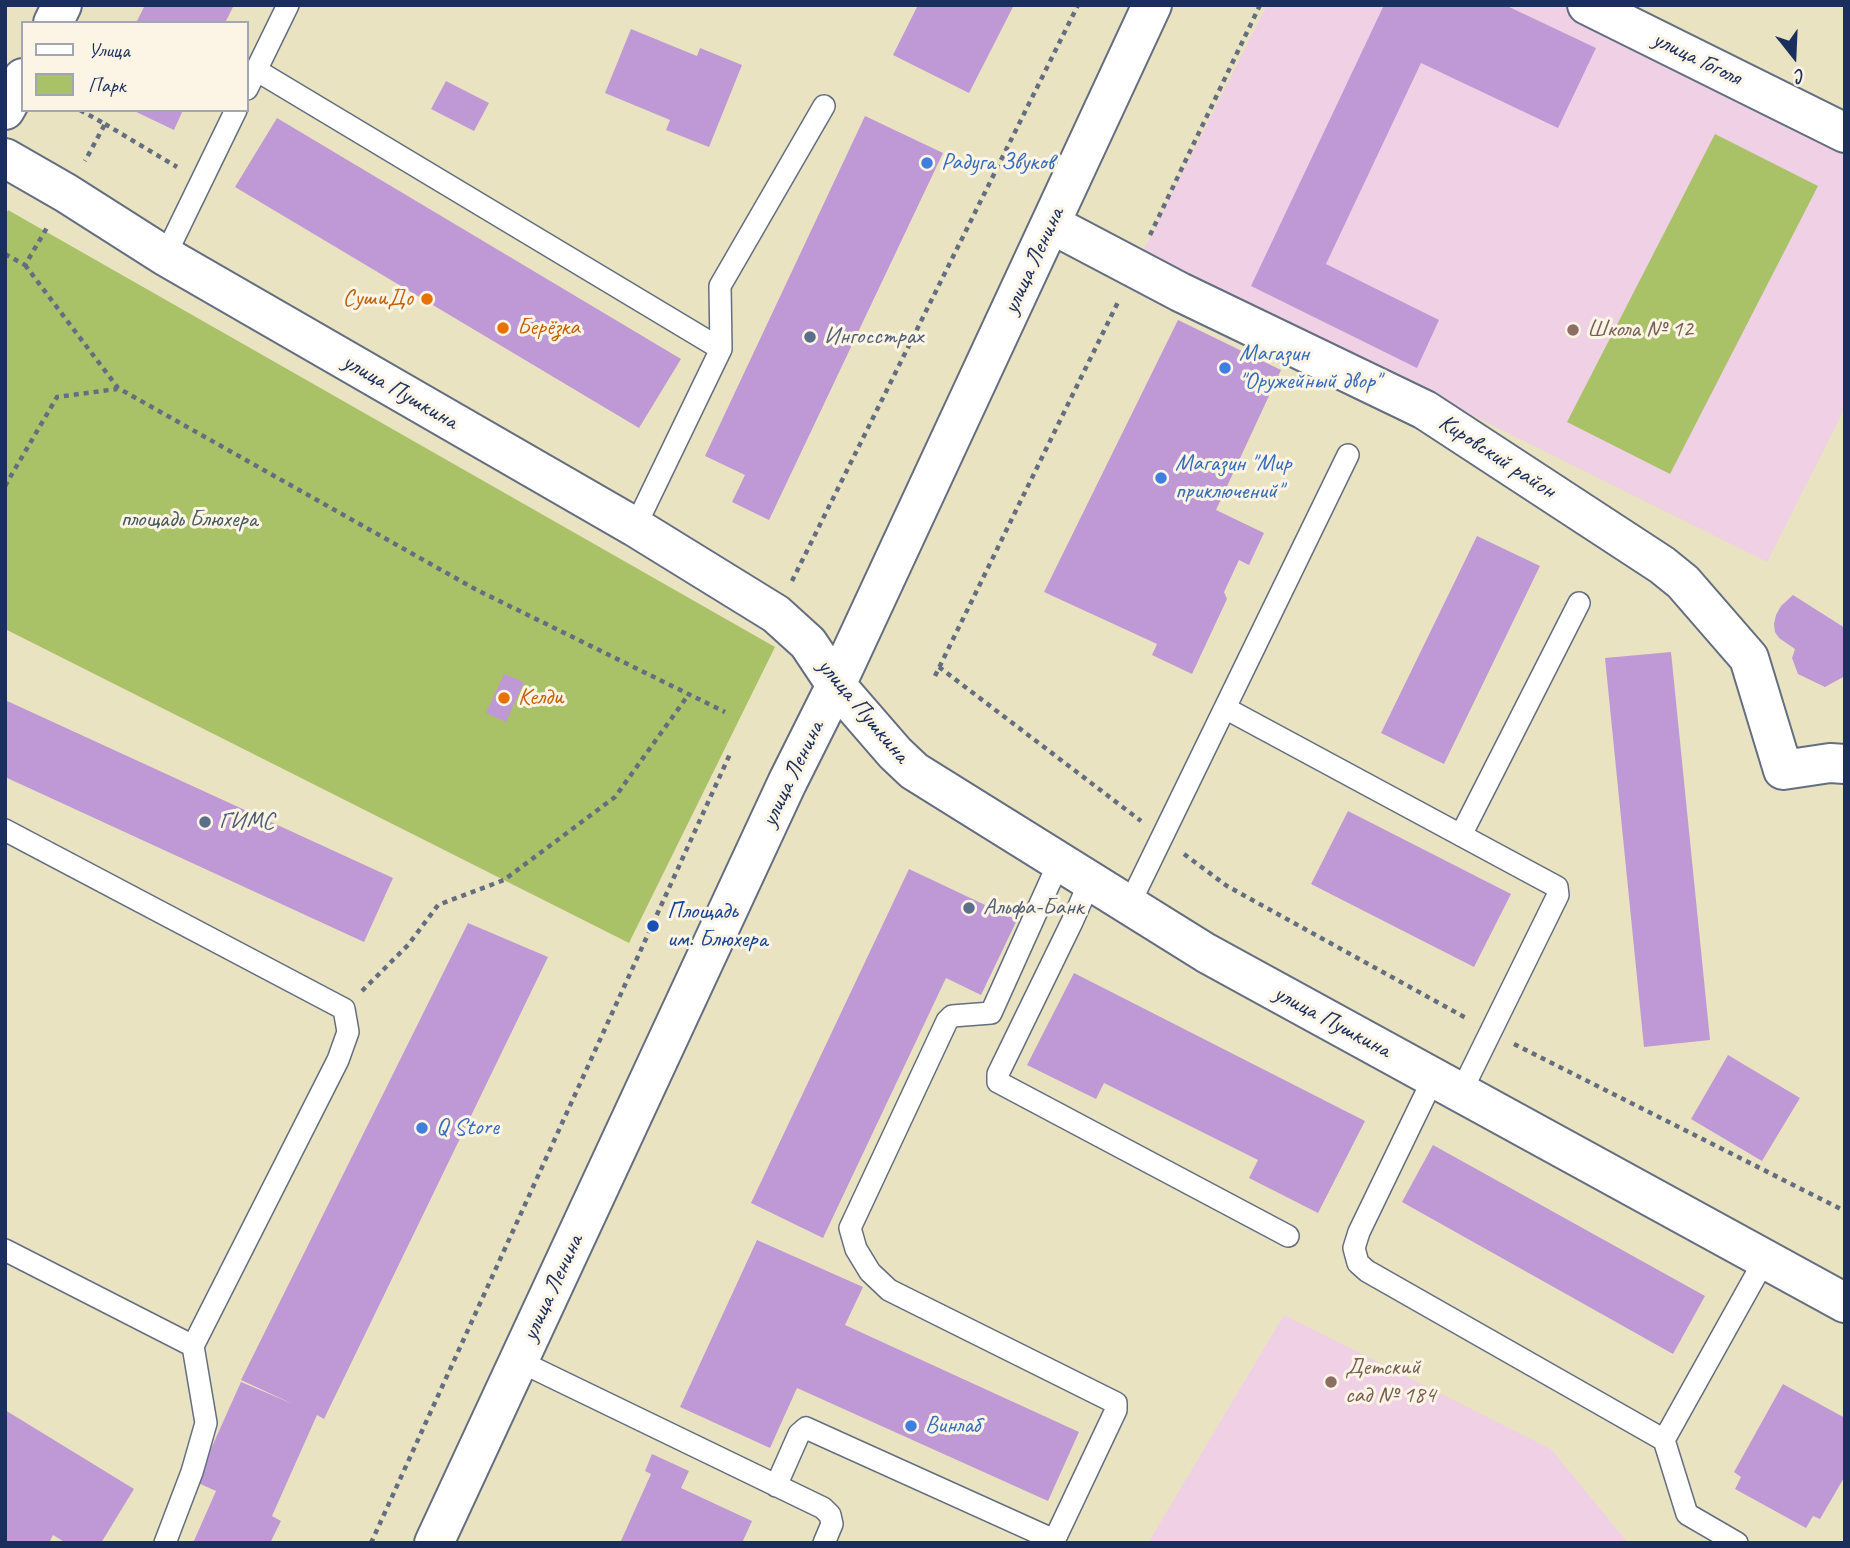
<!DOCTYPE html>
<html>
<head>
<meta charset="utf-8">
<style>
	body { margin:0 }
	#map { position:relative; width:1850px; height:1548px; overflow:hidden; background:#eae3c1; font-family:Caveat,sans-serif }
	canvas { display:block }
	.frame { position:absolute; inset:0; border:7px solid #1b2f5e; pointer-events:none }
	.legend { position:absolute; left:21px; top:21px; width:228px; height:91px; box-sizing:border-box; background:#fcf5e5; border:2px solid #a2a6af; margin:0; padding:9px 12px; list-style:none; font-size:21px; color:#1b2f5e }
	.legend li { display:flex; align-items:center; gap:14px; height:35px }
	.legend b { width:35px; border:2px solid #a2a6af }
	.north { position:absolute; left:1759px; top:21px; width:70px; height:70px; -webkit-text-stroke:5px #fcf5e5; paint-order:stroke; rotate:162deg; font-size:19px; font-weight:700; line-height:28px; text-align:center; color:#1b2f5e }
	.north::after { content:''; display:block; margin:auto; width:24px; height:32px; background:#1b2f5e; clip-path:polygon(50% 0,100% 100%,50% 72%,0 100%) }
</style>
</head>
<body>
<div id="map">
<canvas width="1850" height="1548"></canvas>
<div class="frame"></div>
<ul class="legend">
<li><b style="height:9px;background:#fff"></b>Улица</li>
<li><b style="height:19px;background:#aac267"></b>Парк</li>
</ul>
<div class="north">С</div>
</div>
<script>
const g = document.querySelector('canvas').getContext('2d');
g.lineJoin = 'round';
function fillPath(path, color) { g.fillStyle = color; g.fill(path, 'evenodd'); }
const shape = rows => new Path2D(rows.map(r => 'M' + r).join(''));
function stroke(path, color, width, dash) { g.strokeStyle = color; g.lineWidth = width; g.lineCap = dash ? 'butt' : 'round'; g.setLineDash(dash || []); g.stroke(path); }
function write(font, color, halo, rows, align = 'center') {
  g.font = font + ' Caveat,sans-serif'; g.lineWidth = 6; g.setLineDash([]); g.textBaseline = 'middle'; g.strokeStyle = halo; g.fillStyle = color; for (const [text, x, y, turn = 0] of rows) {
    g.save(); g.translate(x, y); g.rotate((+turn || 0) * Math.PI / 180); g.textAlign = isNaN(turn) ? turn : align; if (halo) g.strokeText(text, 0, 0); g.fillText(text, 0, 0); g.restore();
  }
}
fillPath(shape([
	[1267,5,1563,5,1845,146,1845,408,1767,562,1143,251],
	[1284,1315,1551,1449,1628,1543,1148,1543]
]), '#f0d0e5');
fillPath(shape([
	[1715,134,1818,186,1670,474,1567,422],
	[8,210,775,647,629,943,5,629,5,216]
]), '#aac267');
fillPath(shape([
	[145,5,234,5,225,23,136,23],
	[918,5,1014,5,969,93,893,55],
	[1384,5,1505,5,1596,48,1558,128,1421,63,1326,264,1439,320,1417,368,1251,286],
	[631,29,697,56,700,48,742,65,709,147,666,130,670,120,605,93],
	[446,81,489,103,474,131,431,109],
	[132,110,183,110,174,130],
	[865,116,943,153,769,520,732,502,745,475,705,456],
	[277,118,681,359,639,428,235,187],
	[1178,320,1281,370,1216,510,1264,533,1249,565,1239,560,1224,592,1227,599,1192,674,1152,655,1157,644,1044,592],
	[1477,536,1540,566,1444,764,1381,733],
	[1793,595,1845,628,1845,676,1825,687,1798,674,1792,658,1795,649,1779,638,1775,632,1774,624,1776,615,1781,606],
	[1671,652,1710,1040,1644,1047,1605,658],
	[504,674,524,682,506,722,486,713],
	[5,700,393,878,364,942,5,777],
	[1348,811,1511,894,1474,967,1311,884],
	[909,869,1017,920,981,995,946,978,823,1238,751,1203],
	[468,923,548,957,324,1419,317,1415,272,1516,281,1521,270,1543,193,1543,216,1491,196,1482,241,1382,293,1404,241,1380],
	[1074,973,1365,1121,1318,1213,1249,1178,1258,1160,1104,1083,1096,1099,1027,1065],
	[1728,1055,1800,1098,1762,1161,1691,1119],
	[1433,1145,1705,1296,1673,1354,1402,1202],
	[757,1240,863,1287,845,1325,1079,1432,1048,1501,797,1388,770,1448,680,1407],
	[1783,1384,1845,1418,1845,1476,1820,1519,1813,1516,1806,1528,1735,1489,1741,1477,1734,1472],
	[5,1410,134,1489,101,1543,66,1543,53,1535,49,1543,5,1543],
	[652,1454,689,1471,681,1488,752,1521,742,1543,620,1543,651,1474,645,1471]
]), '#bf99d6');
const lane = shape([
	[256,70,721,349],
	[247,89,288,5],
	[165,256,236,110],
	[635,527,721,349,720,286,824,106],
	[1225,708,1557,887,1558,895,1461,1092],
	[5,830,344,1009,348,1032,338,1060,193,1346,206,1423,192,1472,165,1543],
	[1461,835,1579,603],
	[1090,881,1072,922,998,1074,998,1082,1288,1236],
	[1129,905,1348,455],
	[1434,1077,1359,1232,1354,1248,1358,1263,1367,1271,1664,1440,1687,1514,1737,1543],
	[5,1250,193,1346],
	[519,1361,823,1508,830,1515,832,1524,824,1543],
	[1664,1440,1765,1259],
	[776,1486,799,1434,806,1428,1054,1540],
	[1053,1543,1116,1410,1116,1403,889,1290,870,1272,856,1249,850,1228,947,1021,952,1016,991,1013,1059,862]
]);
const street = shape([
	[1587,5,1845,133],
	[1051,224,1180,292,1425,410,1662,565,1683,582,1749,658,1783,770,1830,763,1845,764]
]);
const secondary = shape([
	[53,23,62,5],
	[5,110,23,78],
	[5,158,66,193,165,256,635,527,776,614,808,643,836,685,895,753,914,771,1129,905,1206,953,1845,1303],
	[434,1543,787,783,836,685,1152,5]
]);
stroke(lane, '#636e81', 24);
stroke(street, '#636e81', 42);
stroke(secondary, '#636e81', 42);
stroke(shape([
	[80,110,105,124,85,161],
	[105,124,177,167],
	[1150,235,1260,5],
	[5,254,25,265,48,226],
	[25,265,118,388,475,589,725,712],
	[5,486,57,397,117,389],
	[792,581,1078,5],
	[939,667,1141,821],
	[935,676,1119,300],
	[1184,854,1227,886,1466,1018],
	[362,991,408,945,438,905,504,880,615,797,689,694],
	[1514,1044,1845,1211],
	[371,1543,730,754]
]), '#636e81', 4.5, [5, 5]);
stroke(lane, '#fff', 21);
stroke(street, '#fff', 38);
stroke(secondary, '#fff', 38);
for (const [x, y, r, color] of [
	[927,163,7,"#3f7fe0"],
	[427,299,7,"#e8710a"],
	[503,328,7,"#e8710a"],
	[1573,330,7,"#8d6e63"],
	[810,337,7,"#5c6f8a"],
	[1225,368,7,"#3f7fe0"],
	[1161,478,7,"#3f7fe0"],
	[504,698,7,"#e8710a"],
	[205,822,7,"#5c6f8a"],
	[969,908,7,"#5c6f8a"],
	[653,926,7,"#1a4fb4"],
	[422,1128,7,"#3f7fe0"],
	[1331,1382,7,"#8d6e63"],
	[911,1426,7,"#3f7fe0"]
]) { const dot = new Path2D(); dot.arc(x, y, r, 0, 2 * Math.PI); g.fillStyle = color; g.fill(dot); stroke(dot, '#fcf5e5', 2.5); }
write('24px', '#1b2f5e', '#fcf5e5', [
	["улица Гоголя",1697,59,26],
	["улица Ленина",1034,261,-65],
	["улица Пушкина",400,392,30],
	["Кировский район",1497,457,33],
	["улица Пушкина",863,711,50],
	["улица Ленина",793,774,-64],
	["улица Пушкина",1332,1022,28],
	["улица Ленина",553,1288,-65]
]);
write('24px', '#366cbe', '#fcf5e5', [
	["Радуга Звуков",941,163],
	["Магазин",1239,354],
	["\"Оружейный двор\"",1239,382],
	["Магазин \"Мир",1175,464],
	["приключений\"",1175,492],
	["Q Store",436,1128],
	["Винлаб",925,1426]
], 'left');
write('24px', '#c56008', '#fcf5e5', [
	["СушиДо",413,299,"right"],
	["Берёзка",517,328],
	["Келди",518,698]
], 'left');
write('24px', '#785e54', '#fcf5e5', [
	["Школа № 12",1587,330],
	["Детский",1345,1368],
	["сад № 184",1345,1396]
], 'left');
write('24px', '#4e5e75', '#fcf5e5', [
	["Ингосстрах",824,337],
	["ГИМС",219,822],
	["Альфа-Банк",983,908]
], 'left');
write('24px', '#465b61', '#fcf5e5', [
	["площадь Блюхера",189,520]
]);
write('24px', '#164399', '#fcf5e5', [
	["Площадь",667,912],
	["им. Блюхера",667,940]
], 'left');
</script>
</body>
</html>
